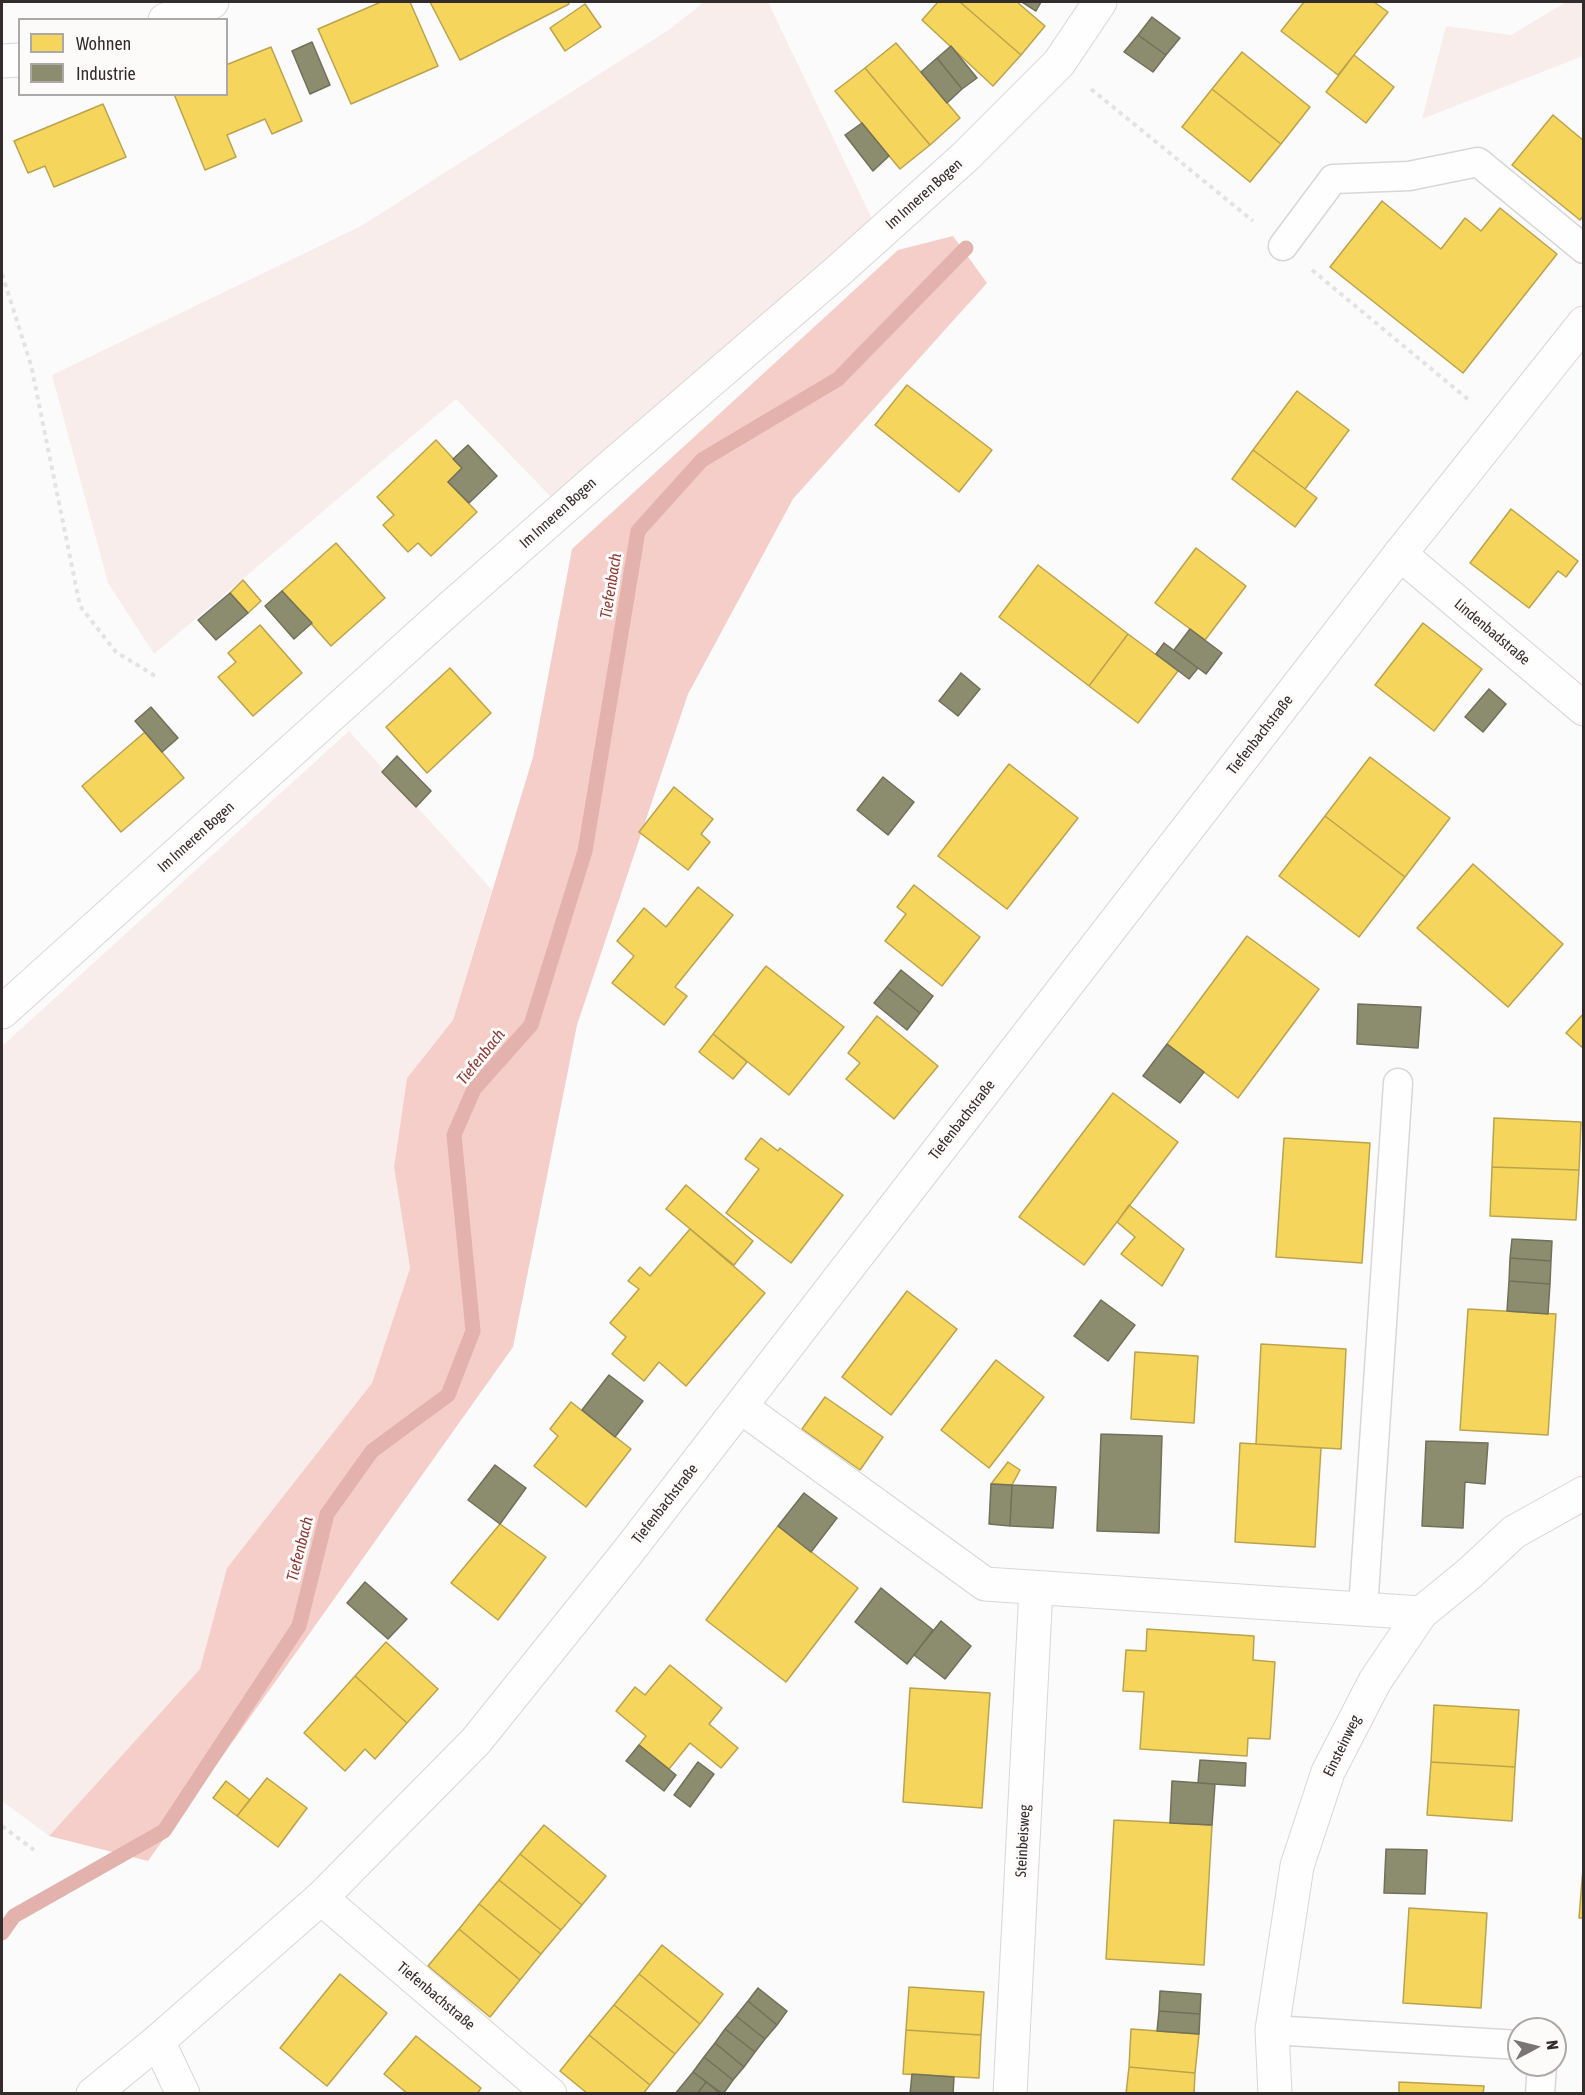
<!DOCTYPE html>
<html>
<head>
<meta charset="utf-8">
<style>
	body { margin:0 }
	#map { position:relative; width:1585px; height:2095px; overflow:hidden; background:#fcfbfb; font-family:"Asap Condensed",sans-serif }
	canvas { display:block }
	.frame { position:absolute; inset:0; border:3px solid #322d2c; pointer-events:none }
	.legend { position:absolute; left:18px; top:18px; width:210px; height:78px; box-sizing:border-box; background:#fdfafa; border:2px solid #aca8a8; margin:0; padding:8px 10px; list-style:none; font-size:18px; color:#322d2c }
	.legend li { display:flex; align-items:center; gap:12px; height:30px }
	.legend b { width:30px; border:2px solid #aca8a8 }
	.north { position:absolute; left:1507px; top:2017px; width:60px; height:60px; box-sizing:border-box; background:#fdfafa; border:2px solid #aca8a8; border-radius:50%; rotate:83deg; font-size:16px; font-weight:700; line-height:24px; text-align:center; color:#322d2c }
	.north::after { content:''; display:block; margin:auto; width:21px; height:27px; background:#797574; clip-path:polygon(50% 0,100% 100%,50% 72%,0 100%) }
</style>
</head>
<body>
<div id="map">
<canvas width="1585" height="2095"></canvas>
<div class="frame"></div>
<ul class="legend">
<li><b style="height:16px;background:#f6d55c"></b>Wohnen</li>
<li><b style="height:16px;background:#8c8c6e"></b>Industrie</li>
</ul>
<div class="north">N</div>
</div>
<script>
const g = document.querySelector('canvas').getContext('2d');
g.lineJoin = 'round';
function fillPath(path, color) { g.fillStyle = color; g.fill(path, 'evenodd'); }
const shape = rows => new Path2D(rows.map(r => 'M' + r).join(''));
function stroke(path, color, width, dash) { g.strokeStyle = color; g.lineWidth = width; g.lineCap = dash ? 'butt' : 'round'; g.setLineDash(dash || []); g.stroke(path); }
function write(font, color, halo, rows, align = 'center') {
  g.font = font + ' "Asap Condensed",sans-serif'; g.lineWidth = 6; g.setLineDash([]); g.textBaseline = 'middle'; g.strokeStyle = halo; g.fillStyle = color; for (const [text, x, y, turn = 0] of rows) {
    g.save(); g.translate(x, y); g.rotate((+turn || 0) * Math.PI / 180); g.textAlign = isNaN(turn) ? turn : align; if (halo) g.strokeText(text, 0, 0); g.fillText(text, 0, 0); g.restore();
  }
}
fillPath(shape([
	[704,2,768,2,873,221,553,499,456,399,154,654,108,583,52,375,361,226,670,29],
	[1566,2,1583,2,1583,56,1422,119,1446,26,1511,35],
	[349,731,492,890,453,1020,407,1078,394,1167,410,1268,372,1383,227,1568,200,1669,49,1836,2,1801,2,1046]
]), '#f9edeb');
fillPath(shape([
	[953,236,987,283,793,499,688,694,577,1025,513,1347,148,1861,49,1836,200,1669,227,1568,372,1383,410,1268,394,1167,407,1078,453,1020,533,757,572,549,898,250]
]), '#f5cec9');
const homes = shape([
	[381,2,410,2,438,66,351,104,318,29,381,2],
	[430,2,568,2,569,4,460,60,430,2],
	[938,2,960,2,1021,55,993,86,922,20,938,2],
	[960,2,1017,2,1045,26,1021,55,960,2],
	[1304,2,1374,2,1388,12,1338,75,1281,31,1304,2],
	[585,4,601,27,565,51,550,28,585,4],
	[896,43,960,118,930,145,865,68,896,43],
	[271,47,302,121,272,134,265,119,227,135,236,157,205,170,174,94,226,94,226,65,271,47],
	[1242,52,1310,107,1281,144,1212,89,1242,52],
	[1354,55,1394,87,1366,123,1326,92,1354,55],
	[865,68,930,145,900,169,835,91,865,68],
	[1212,89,1281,144,1250,182,1182,127,1212,89],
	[103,104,126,157,54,187,45,166,28,173,14,141,103,104],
	[1553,115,1584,141,1584,215,1580,220,1512,165,1553,115],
	[1382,201,1441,249,1465,218,1481,231,1500,208,1557,254,1463,373,1330,267,1382,201],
	[907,385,992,450,959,492,875,425,907,385],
	[1297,391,1349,430,1305,489,1253,450,1297,391],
	[436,440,462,468,448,482,477,512,431,556,418,543,408,552,383,525,394,515,377,497,436,440],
	[1253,450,1317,498,1295,527,1232,479,1253,450],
	[1511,509,1578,561,1566,577,1558,571,1529,608,1470,563,1511,509],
	[336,543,385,598,331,646,282,591,336,543],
	[1196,548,1246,586,1205,640,1155,603,1196,548],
	[1038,565,1128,634,1089,686,999,617,1038,565],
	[243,580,261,601,248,613,230,593,243,580],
	[1423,623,1482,669,1434,731,1375,685,1423,623],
	[260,625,302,673,253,716,218,677,236,662,228,653,260,625],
	[1128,634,1178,671,1138,723,1089,686,1128,634],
	[450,668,491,713,427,773,386,727,450,668],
	[145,732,184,778,121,832,82,786,145,732],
	[1370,757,1450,818,1405,877,1325,816,1370,757],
	[1009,764,1078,818,1007,909,938,856,1009,764],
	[674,787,713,819,701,834,710,842,688,870,639,832,674,787],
	[1325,816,1405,877,1359,937,1279,876,1325,816],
	[1473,864,1563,944,1508,1007,1417,928,1473,864],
	[914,885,980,937,942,986,885,941,906,914,897,907,914,885],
	[698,887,733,915,675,987,687,996,664,1025,612,983,634,956,617,941,644,908,666,927,698,887],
	[1247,936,1319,989,1238,1098,1167,1044,1247,936],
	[766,966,844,1027,789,1095,713,1034,766,966],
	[1584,1013,1584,1049,1566,1033,1584,1013],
	[877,1016,938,1066,894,1119,846,1079,860,1063,848,1053,877,1016],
	[713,1034,747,1062,733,1079,699,1052,713,1034],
	[1113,1093,1178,1142,1084,1265,1019,1217,1113,1093],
	[1494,1118,1581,1122,1579,1170,1492,1167,1494,1118],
	[761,1138,778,1151,780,1148,843,1195,791,1263,726,1213,759,1169,745,1159,761,1138],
	[1284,1138,1370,1143,1362,1263,1276,1257,1284,1138],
	[1492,1167,1579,1170,1576,1220,1490,1216,1492,1167],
	[686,1185,753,1241,734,1265,666,1209,686,1185],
	[1129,1205,1184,1249,1162,1286,1121,1254,1135,1237,1117,1222,1129,1205],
	[690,1229,765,1293,686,1386,659,1362,644,1381,612,1354,626,1337,610,1323,639,1289,628,1281,640,1267,650,1276,690,1229],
	[907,1291,957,1329,891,1415,842,1377,907,1291],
	[1468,1309,1556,1314,1548,1435,1460,1430,1468,1309],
	[1261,1344,1346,1349,1341,1449,1256,1444,1261,1344],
	[1135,1352,1198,1356,1194,1423,1131,1419,1135,1352],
	[996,1360,1044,1397,989,1468,941,1430,996,1360],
	[825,1397,883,1437,860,1470,802,1429,825,1397],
	[571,1402,631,1449,586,1507,534,1466,558,1436,550,1429,571,1402],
	[1240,1443,1321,1448,1315,1547,1235,1542,1240,1443],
	[1008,1462,1020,1470,1012,1485,991,1484,1008,1462],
	[500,1524,546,1557,498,1620,451,1583,500,1524],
	[778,1526,858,1588,786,1682,706,1620,778,1526],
	[1147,1629,1254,1636,1253,1660,1275,1662,1270,1739,1248,1738,1247,1756,1140,1749,1144,1692,1123,1691,1126,1650,1146,1651,1147,1629],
	[386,1642,438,1689,407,1723,355,1676,386,1642],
	[670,1665,722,1708,709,1724,738,1748,721,1768,690,1743,669,1769,639,1745,646,1736,616,1711,635,1687,645,1695,670,1665],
	[355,1676,407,1723,375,1759,365,1749,345,1771,304,1733,355,1676],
	[910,1688,990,1693,982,1808,903,1802,910,1688],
	[1434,1705,1519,1710,1515,1767,1431,1762,1434,1705],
	[1431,1762,1515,1767,1512,1821,1427,1815,1431,1762],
	[267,1778,307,1808,278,1847,237,1816,267,1778],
	[226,1781,250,1800,237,1816,213,1798,226,1781],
	[1114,1820,1212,1825,1204,1965,1106,1959,1114,1820],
	[544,1825,606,1876,582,1905,520,1854,544,1825],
	[520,1854,582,1905,561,1930,499,1880,520,1854],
	[1584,1856,1584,1918,1579,1918,1584,1856],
	[499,1880,561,1930,541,1954,479,1904,499,1880],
	[479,1904,541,1954,520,1980,459,1929,479,1904],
	[1409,1908,1487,1913,1481,2008,1403,2003,1409,1908],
	[459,1929,520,1980,490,2017,428,1966,459,1929],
	[662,1945,723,1994,700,2024,639,1974,662,1945],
	[340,1974,387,2013,327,2086,280,2048,340,1974],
	[639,1974,700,2024,675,2054,614,2005,639,1974],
	[909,1987,984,1992,981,2035,906,2030,909,1987],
	[614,2005,675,2054,650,2085,589,2035,614,2005],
	[1131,2029,1199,2034,1195,2073,1129,2067,1131,2029],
	[906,2030,981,2035,979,2078,903,2074,906,2030],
	[589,2035,650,2085,643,2094,588,2094,560,2071,589,2035],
	[416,2036,481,2088,477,2094,408,2094,384,2074,416,2036],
	[1129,2067,1195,2073,1194,2094,1126,2094,1129,2067],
	[1399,2082,1484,2086,1483,2094,1399,2094,1399,2082]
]);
fillPath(homes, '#f6d55c');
stroke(homes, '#bba34e', 1.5);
const industry = shape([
	[1022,2,1041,2,1036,11,1022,2],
	[1152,17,1180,38,1166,55,1138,35,1152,17],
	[1138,35,1166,55,1153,72,1124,52,1138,35],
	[312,42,330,85,310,94,292,51,312,42],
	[951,46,977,78,962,89,937,58,951,46],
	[937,58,962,89,947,103,921,72,937,58],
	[862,123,889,156,873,171,845,135,862,123],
	[468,445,497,476,469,503,448,482,462,468,453,459,468,445],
	[282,591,312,623,294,639,265,606,282,591],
	[230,593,248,613,216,640,198,620,230,593],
	[1190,629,1222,653,1206,674,1174,650,1190,629],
	[1164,643,1198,668,1189,679,1156,654,1164,643],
	[961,673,980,689,958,716,939,701,961,673],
	[1489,689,1506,704,1483,732,1465,717,1489,689],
	[151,707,178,738,162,752,135,721,151,707],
	[397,756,431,791,416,807,382,772,397,756],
	[883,777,914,802,888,835,857,810,883,777],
	[901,970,933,996,920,1013,887,987,901,970],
	[887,987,920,1013,907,1030,874,1003,887,987],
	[1358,1004,1421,1007,1418,1048,1357,1044,1358,1004],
	[1167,1044,1204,1072,1180,1103,1143,1076,1167,1044],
	[1512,1239,1552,1241,1551,1261,1510,1258,1512,1239],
	[1510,1258,1551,1261,1550,1284,1509,1281,1510,1258],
	[1509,1281,1550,1284,1548,1314,1507,1311,1509,1281],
	[1101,1300,1135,1325,1108,1361,1074,1336,1101,1300],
	[609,1375,643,1401,615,1437,582,1410,609,1375],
	[1101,1434,1162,1436,1159,1533,1097,1531,1101,1434],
	[1426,1441,1488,1443,1485,1484,1465,1482,1463,1528,1422,1526,1426,1441],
	[495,1465,526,1488,500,1524,468,1500,495,1465],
	[991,1484,1012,1485,1010,1526,989,1524,991,1484],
	[1012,1485,1056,1487,1053,1528,1010,1526,1012,1485],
	[804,1493,837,1518,811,1552,778,1526,804,1493],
	[365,1582,407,1619,388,1639,347,1603,365,1582],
	[881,1588,933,1630,907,1664,855,1622,881,1588],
	[941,1621,971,1646,945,1679,914,1655,941,1621],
	[639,1745,676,1775,664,1791,626,1761,639,1745],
	[1200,1760,1246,1763,1245,1786,1198,1783,1200,1760],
	[698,1762,714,1774,690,1807,674,1795,698,1762],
	[1172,1781,1215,1784,1212,1825,1170,1823,1172,1781],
	[1386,1849,1427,1850,1425,1894,1384,1893,1386,1849],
	[758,1988,787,2011,777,2025,748,2001,758,1988],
	[1160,1991,1201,1994,1200,2014,1159,2011,1160,1991],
	[748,2001,777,2025,765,2039,736,2016,748,2001],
	[1159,2011,1200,2014,1199,2034,1157,2031,1159,2011],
	[736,2016,765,2039,755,2052,725,2029,736,2016],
	[725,2029,755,2052,744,2067,715,2043,725,2029],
	[715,2043,744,2067,733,2080,704,2057,715,2043],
	[704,2057,733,2080,723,2094,693,2072,704,2057],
	[693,2072,706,2082,697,2094,675,2094,693,2072],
	[912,2074,954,2077,953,2094,910,2094,912,2074],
	[706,2082,721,2094,697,2094,706,2082]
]);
fillPath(industry, '#8c8c6e');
stroke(industry, '#71705a', 1.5);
stroke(shape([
	[2,1933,14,1916,164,1831,299,1626,327,1514,372,1451,448,1395,473,1331,454,1135,474,1089,531,1025,585,851,638,531,702,460,838,379,966,248]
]), '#e3b2ad', 15);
const lane = shape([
	[1283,246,1333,179,1409,176,1478,162,1584,249],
	[1363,1609,1398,1083],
	[1272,2030,1519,2045],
	[1540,2094,1542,2065]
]);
const street = shape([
	[165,20,212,2],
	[2,61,20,60],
	[1400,554,1584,709],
	[2,1012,450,608,607,470,837,272,966,156,1059,63,1100,2],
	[741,1407,985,1584,1421,1613],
	[321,1898,550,2094],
	[158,2041,183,2094],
	[1010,2094,1036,1589],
	[1275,2094,1272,2030,1297,1866,1328,1772,1375,1681,1421,1613,1470,1573,1514,1532,1584,1493]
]);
const secondary = shape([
	[93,2094,158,2041,321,1898,476,1741,627,1553,1400,554,1584,323]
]);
stroke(lane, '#d9d6d6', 31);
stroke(street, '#d9d6d6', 35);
stroke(secondary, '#d9d6d6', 35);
stroke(shape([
	[1091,89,1253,221],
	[1312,270,1470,401],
	[2,274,31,365,80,606,116,652,157,677],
	[2,1826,34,1850]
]), '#e3e3e3', 4, [4.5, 4.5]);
stroke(lane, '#fffefe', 28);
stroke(street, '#fffefe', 33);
stroke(secondary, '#fffefe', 33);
write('15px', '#322d2c', '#fdfafa', [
	["Im Inneren Bogen",924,194,-42],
	["Im Inneren Bogen",558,513,-42],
	["Lindenbadstraße",1492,632,40],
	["Tiefenbachstraße",1260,735,-52],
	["Im Inneren Bogen",196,837,-42],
	["Tiefenbachstraße",962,1120,-52],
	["Tiefenbachstraße",665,1504,-52],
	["Einsteinweg",1342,1746,-64],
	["Steinbeisweg",1023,1841,-87],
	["Tiefenbachstraße",436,1996,40]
]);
write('italic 16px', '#8c3932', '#fdfafa', [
	["Tiefenbach",611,586,-81],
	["Tiefenbach",481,1057,-51],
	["Tiefenbach",300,1549,-76]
]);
</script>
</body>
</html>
